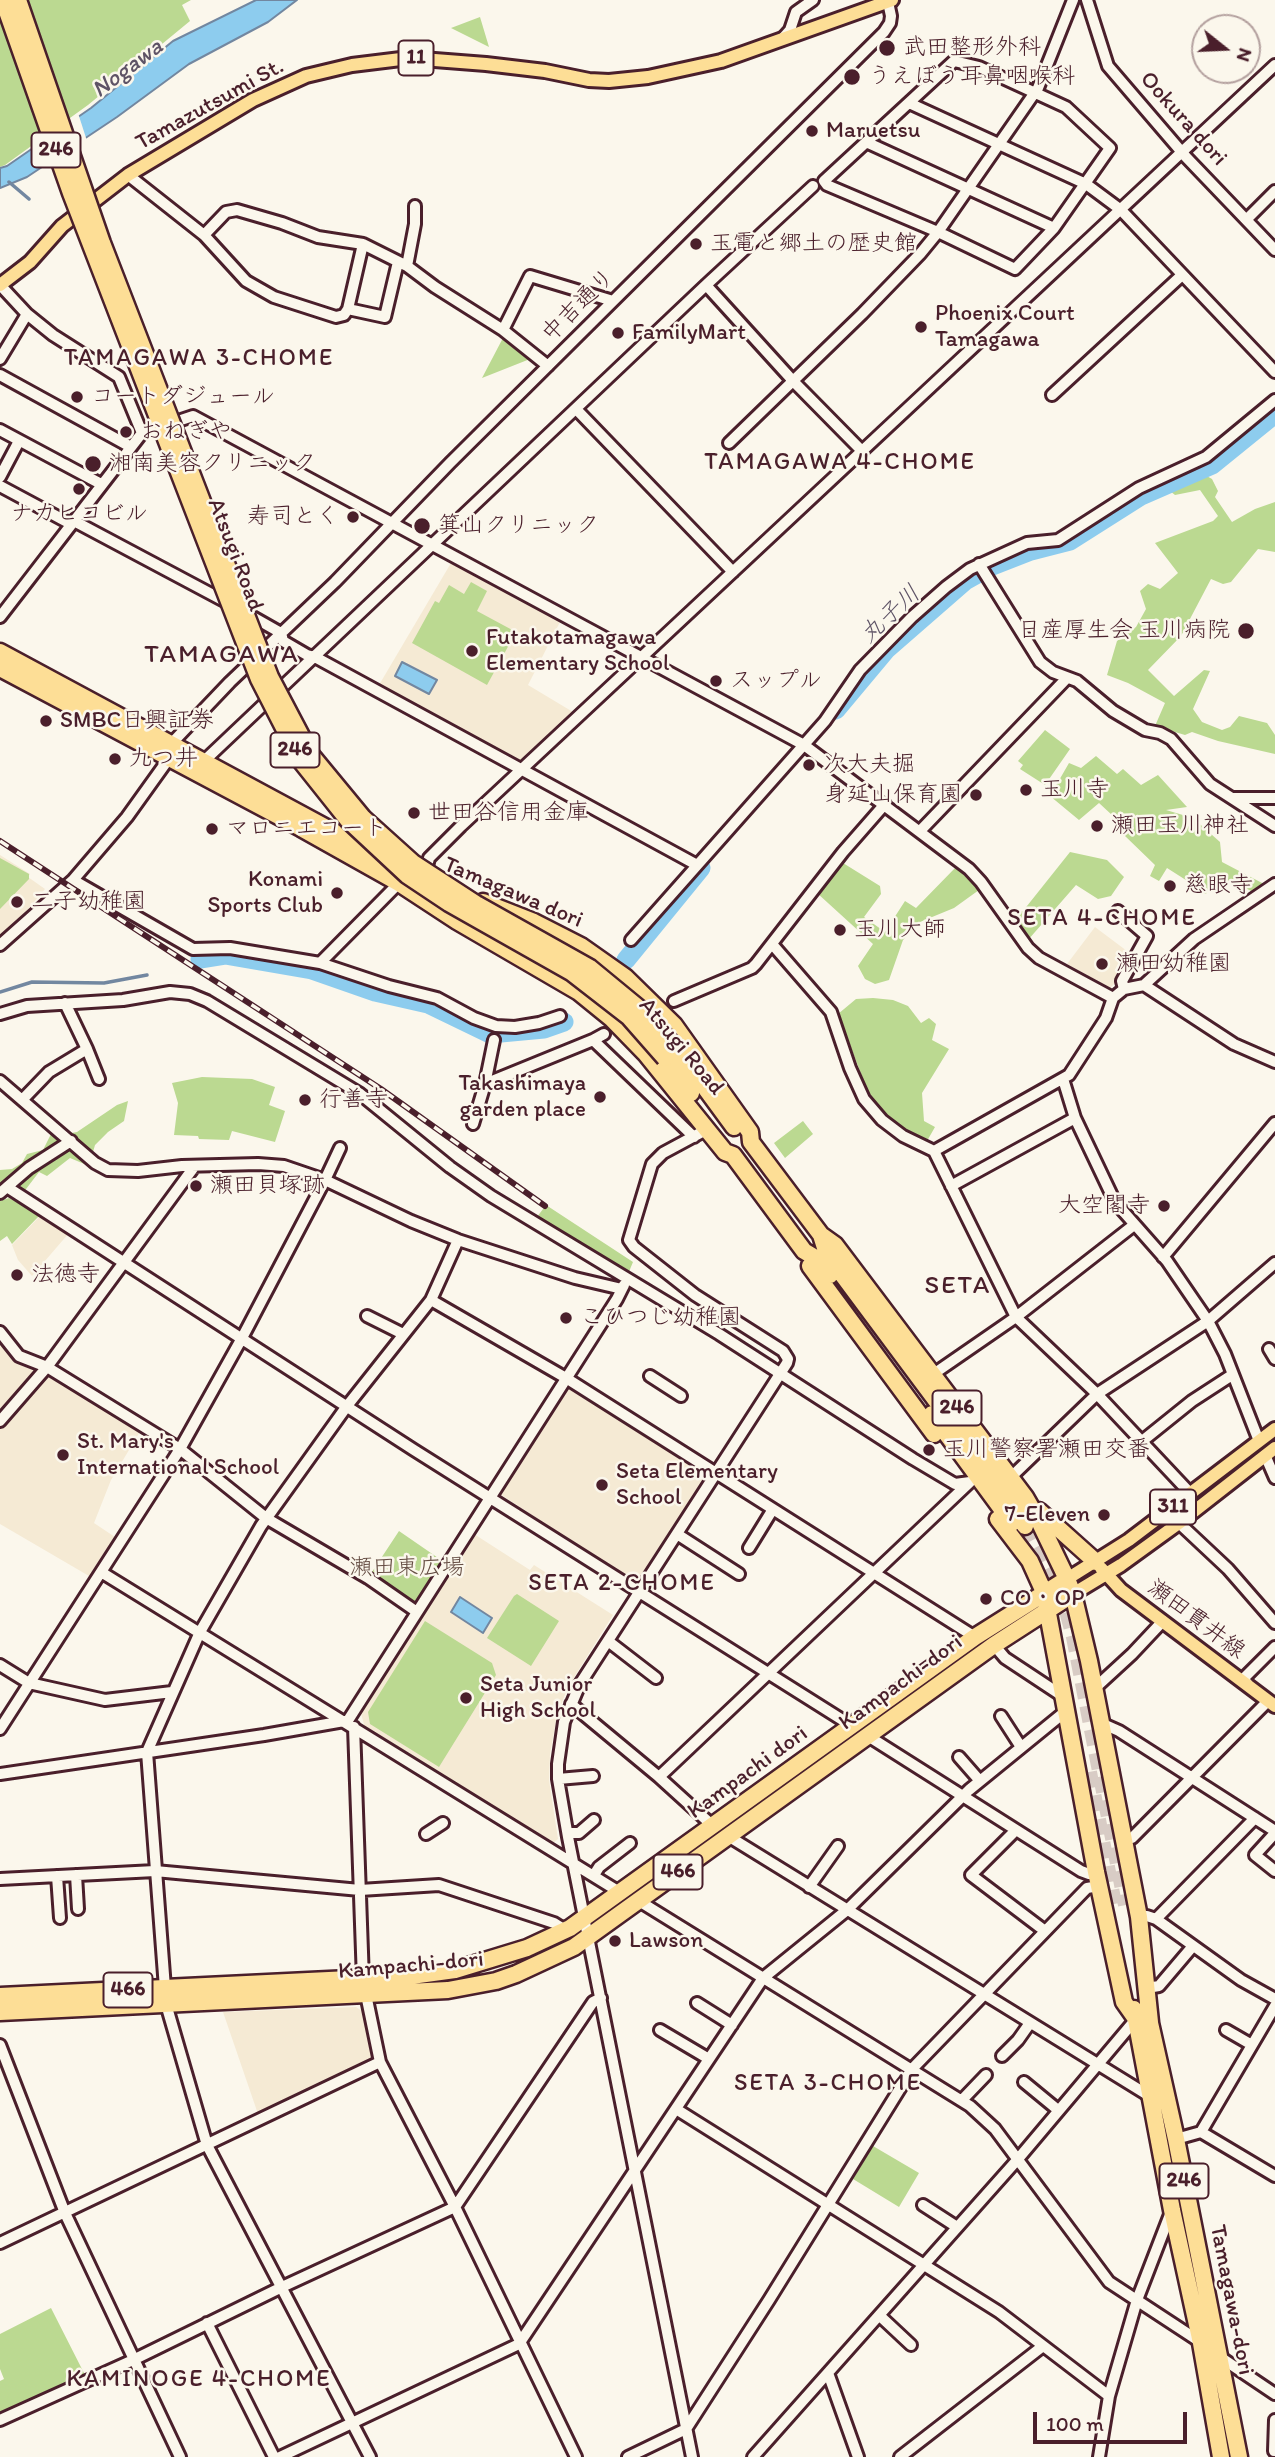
<!DOCTYPE html>
<html>
<head>
<meta charset="utf-8">
<style>
	body { margin:0 }
	#map { position:relative; width:1275px; height:2457px; overflow:hidden; background:#fbf7ec; font-family:Itim,sans-serif }
	canvas { display:block }
	.north { position:absolute; left:1191px; top:14px; width:70px; height:70px; box-sizing:border-box; background:#fbf7ec; border:2px solid #b4a19f; border-radius:50%; rotate:108deg; font-size:19px; font-weight:700; line-height:28px; text-align:center; color:#4a1f2b }
	.north::after { content:''; display:block; margin:auto; width:24px; height:32px; background:#4a1f2b; clip-path:polygon(50% 0,100% 100%,50% 72%,0 100%) }
	.scale { position:absolute; left:1033px; top:2412px; width:154px; height:32px; box-sizing:border-box; border:4px solid #4a1f2b; border-top:0; padding-left:9px; font-size:21px; line-height:24px; white-space:nowrap; color:#4a1f2b; -webkit-text-stroke:5px #fbf7ec; paint-order:stroke }
</style>
</head>
<body>
<div id="map">
<canvas width="1275" height="2457"></canvas>
<div class="north">N</div>
<div class="scale">100 m</div>
</div>
<script>
const g = document.querySelector('canvas').getContext('2d');
g.lineJoin = 'round';
function fillPath(path, color) { g.fillStyle = color; g.fill(path, 'evenodd'); }
const shape = rows => new Path2D(rows.map(r => 'M' + r).join(''));
function stroke(path, color, width, dash) { g.strokeStyle = color; g.lineWidth = width; g.lineCap = dash ? 'butt' : 'round'; g.setLineDash(dash || []); g.stroke(path); }
function write(font, color, halo, rows, align = 'center') {
  g.font = font + ' Itim,"Klee One",sans-serif'; g.lineWidth = 5; g.setLineDash([]); g.textBaseline = 'middle'; g.strokeStyle = halo; g.fillStyle = color; for (const [text, x, y, turn = 0] of rows) {
    g.save(); g.translate(x, y); g.rotate((+turn || 0) * Math.PI / 180); g.textAlign = isNaN(turn) ? turn : align; if (halo) g.strokeText(text, 0, 0); g.fillText(text, 0, 0); g.restore();
  }
}
fillPath(shape([
	[451,563,562,618,528,685,573,712,522,764,379,685],
	[0,855,30,874,28,877,45,889,23,915,0,937],
	[1095,927,1131,954,1115,983,1110,988,1067,964],
	[41,1215,69,1233,32,1276,18,1260,12,1245],
	[0,1339,15,1359,38,1368,37,1373,0,1415],
	[50,1374,141,1430,111,1480,94,1523,115,1537,89,1576,0,1524,0,1429,46,1375],
	[573,1387,702,1471,705,1477,639,1578,631,1580,500,1494,567,1388],
	[474,1534,530,1570,534,1565,613,1615,568,1687,557,1715,550,1754,549,1780,558,1839,553,1843,365,1728,360,1710],
	[356,2007,362,2011,374,2058,258,2114,223,2012]
]), '#f5ead4');
fillPath(shape([
	[0,0,191,0,182,5,190,21,88,105,5,165,0,167],
	[480,17,489,47,451,28],
	[504,336,530,359,482,378],
	[1205,475,1212,479,1218,491,1215,497,1232,522,1255,509,1275,502,1275,552,1258,549,1231,582,1223,584,1211,579,1181,636,1148,670,1174,696,1204,670,1210,671,1193,709,1202,722,1222,730,1230,727,1239,716,1267,723,1275,735,1275,754,1218,741,1192,732,1185,735,1155,726,1165,703,1128,683,1107,675,1117,641,1136,627,1146,609,1140,591,1148,584,1160,589,1178,573,1155,543,1213,521,1218,516,1200,490,1175,495,1170,491],
	[471,582,487,591,477,611,516,632,487,685,412,643,435,601,439,603,449,585,464,594],
	[1045,730,1070,749,1045,785,1020,769,1023,765,1018,761],
	[1096,756,1117,774,1123,769,1141,785,1158,775,1187,807,1166,810,1193,818,1220,842,1222,862,1264,884,1253,892,1230,880,1222,890,1209,887,1206,894,1188,885,1189,882,1167,868,1159,881,1150,876,1155,865,1125,836,1126,828,1099,803,1079,820,1050,796,1069,763,1081,768],
	[1070,852,1107,860,1124,877,1111,896,1098,899,1076,885,1028,940,1014,919,1014,914,1023,911],
	[0,858,29,874,29,879,0,909],
	[843,863,880,886,881,894,864,917,885,932,905,901,916,908,956,867,979,890,954,908,920,922,903,940,889,980,875,984,865,979,858,966,873,944,817,893],
	[873,998,893,1000,908,1006,921,1023,929,1018,936,1024,932,1040,949,1049,922,1093,924,1121,935,1127,927,1141,894,1123,870,1097,838,1014,856,999],
	[202,1077,252,1079,275,1087,269,1105,285,1111,275,1142,232,1131,229,1140,199,1139,198,1136,174,1135,178,1103,172,1083],
	[128,1101,124,1121,108,1132,95,1145,89,1166,70,1158,47,1176,39,1172,23,1193,11,1195,5,1193,0,1197,0,1170,12,1169,22,1163,27,1154,43,1150,52,1132,61,1135,77,1132,117,1105],
	[803,1121,813,1134,785,1158,774,1143],
	[9,1198,40,1215,12,1244,7,1236,0,1241,0,1201],
	[546,1205,633,1262,628,1274,537,1217],
	[399,1531,444,1562,414,1605,370,1575],
	[517,1594,559,1621,531,1666,487,1638,514,1596],
	[425,1621,492,1663,496,1675,439,1767,370,1724,368,1712],
	[873,2146,919,2173,899,2207,853,2179],
	[51,2308,86,2377,0,2417,0,2381,4,2379,0,2369,0,2334]
]), '#bbd991');
const water = shape([
	[256,0,297,0,268,22,189,64,117,117,27,177,0,188,0,168,7,166,91,108,173,41,256,0],
	[402,662,437,680,429,694,395,676,402,662],
	[460,1597,492,1618,483,1633,451,1612,460,1597]
]);
fillPath(water, '#8dccee');
stroke(water, '#7287a0', 2);
fillPath(shape([
	[78,113,87,141,43,171,33,144]
]), '#fbf7ec');
stroke(shape([
	[9,182,29,199],
	[0,992,32,982,104,983,147,975]
]), '#7287a0', 3.5);
stroke(shape([
	[836,710,887,649,965,581,990,567,1031,551,1070,541,1141,496,1212,465,1275,414],
	[200,959,225,955,312,970,375,992,428,1004,490,1034,544,1029,564,1022],
	[626,960,701,868]
]), '#8dccee', 19);
stroke(shape([
	[1025,1526,1052,1576,1066,1607,1074,1637,1126,1905],
	[1089,1772,1114,1904]
]), '#d8ccc5', 16, [16, 8]);
const minor = shape([
	[1087,0,1108,66,1186,157,1275,250],
	[781,40,790,30,796,12,813,0],
	[954,61,979,67,1066,107,1110,148,1054,228,1015,269,938,232,827,185,824,181,954,61],
	[909,103,1086,184,1121,210,1275,372],
	[866,142,1054,228],
	[128,175,204,235,246,281,274,297,336,317,344,315,348,309,363,244,407,266,435,287,503,330,548,366],
	[1247,219,1275,191],
	[204,235,226,212,237,210,282,223,318,237,363,244],
	[407,266,415,224,415,206],
	[0,285,27,314,53,335,119,377,142,433],
	[706,285,794,382,862,451],
	[348,309,385,317,398,262],
	[503,330,530,276,613,301],
	[0,359,27,314],
	[0,375,131,447],
	[1052,395,1182,275],
	[576,409,733,572],
	[0,430,101,484],
	[729,443,862,314,920,254,938,232,1038,88,1073,0],
	[0,477,19,441],
	[0,486,71,524],
	[74,521,230,604],
	[979,564,1040,662,1053,672,1077,681,1113,711,1145,730,1160,733,1171,739,1210,784,1275,826],
	[244,612,281,633,283,641,307,655,315,657,697,865],
	[0,617,142,433,193,416,804,745,969,869,981,882,1028,948,1039,958,1113,998],
	[204,761,706,285,813,186],
	[1232,798,1275,798],
	[920,831,1067,678],
	[425,875,429,858,461,826,1275,65],
	[73,880,193,949,230,948,320,963,389,986,437,998,474,1018,496,1026,515,1027,539,1023,560,1016],
	[1118,911,1147,936,1122,981,1124,989],
	[631,940,825,721,860,670,912,617,946,587,970,569,1027,543,1058,540,1139,488,1206,457,1275,400],
	[772,944,831,1012,850,1068,864,1099,882,1120,903,1136,934,1151,1016,1317,1097,1394,1190,1493],
	[0,945,73,880,127,817,170,757,171,744,230,682,335,582,450,463,884,32,890,23,891,16,888,2],
	[320,963,399,883],
	[1144,985,1234,1044,1275,1062],
	[674,1001,752,968,756,964,843,852,885,804],
	[0,1014,27,1006,123,1000,170,992,190,994,207,1001,359,1093,450,1167,491,1196,719,1334,913,1459,955,1484,970,1482],
	[604,1034,593,1040,694,1137],
	[494,1040,485,1084,593,1040],
	[87,1049,99,1079],
	[1063,1079,1075,1118,1115,1202,1167,1261,1208,1321,1225,1354,1259,1441],
	[0,1081,95,1163,108,1170,138,1171,182,1166,258,1164,284,1166,325,1180,411,1221,458,1240,575,1278,622,1289],
	[23,1099,49,1072,87,1049,65,1003],
	[473,1124,485,1084],
	[934,1151,1069,1075,1106,1018,1113,998,1124,989,1144,985,1194,939,1275,884],
	[951,1186,1075,1118],
	[7,1187,414,1450,852,1726],
	[0,1193,29,1168,71,1141],
	[1163,1257,1275,1123],
	[431,1300,566,1378,975,1637],
	[367,1316,403,1334],
	[0,1332,19,1356,47,1367,180,1449,266,1518,368,1578,417,1612],
	[1269,1349,1275,1359],
	[932,1375,1016,1317,1134,1225],
	[650,1376,681,1396],
	[0,1421,47,1367,194,1167],
	[1141,1442,1192,1401,1232,1375],
	[1265,1455,1275,1478],
	[1010,1478,1097,1394,1208,1321,1275,1263],
	[1179,1523,1228,1569,1275,1623],
	[677,1534,739,1574],
	[749,1548,773,1509],
	[101,1572,621,1893],
	[608,1641,656,1678],
	[994,1645,1005,1658,1064,1697],
	[0,1665,29,1683,105,1700,172,1692],
	[1247,1683,1242,1680,1275,1647],
	[1095,1688,1132,1654,1163,1621],
	[571,1704,659,1777,713,1826],
	[1001,1716,1021,1747],
	[347,1722,617,1299,624,1285],
	[1101,1723,1119,1731,1275,1831],
	[354,1727,363,1980,380,2062,455,2207,576,2457],
	[0,1729,180,1449,242,1338,325,1180,340,1148],
	[868,1736,1081,1871,1089,1874,1096,1872],
	[959,1757,980,1781],
	[0,1774,264,1735,344,1721],
	[659,1777,970,1482],
	[558,1779,593,1776],
	[1016,1830,971,1875,1045,1931],
	[568,1833,579,1833,594,1820],
	[1275,1833,1255,1855,1275,1871],
	[426,1834,443,1823],
	[728,1836,1151,2097],
	[1124,1840,1132,1838,1268,1701],
	[76,1875,78,1909],
	[594,1875,599,1867,630,1843],
	[57,1876,60,1918],
	[0,1879,155,1871,360,1890,439,1885,554,1923,565,1930],
	[809,1887,838,1846],
	[639,1901,970,2106,995,2129,1109,2282,1202,2343],
	[1139,1917,1147,1916,1156,1919,1241,1980,1275,1999],
	[1156,1919,1255,1818],
	[165,1988,147,1752,200,1632,261,1526,347,1406,431,1300,458,1240],
	[1147,1988,1159,1986,1193,1946],
	[697,2003,732,2025],
	[166,2004,207,2145,370,2457],
	[660,2030,709,2059],
	[1226,2030,1252,2045],
	[0,2045,65,2213,180,2457],
	[1002,2056,1018,2040,1030,2023],
	[1024,2082,1058,2110],
	[962,2100,986,2075],
	[676,2109,999,2312,1109,2396],
	[1201,2132,1275,2006],
	[1176,2139,1201,2132,1275,2176],
	[923,2205,957,2227],
	[0,2243,380,2062],
	[880,2316,911,2345],
	[207,2323,274,2457],
	[1217,2355,1275,2394],
	[828,2373,858,2457],
	[0,2420,133,2360,282,2287,455,2207,593,2002,601,1998],
	[1274,2451,1275,2420],
	[280,2457,519,2344,763,1978,847,1910,969,1790,1066,1711],
	[628,2457,686,2429,769,2300,912,2069,1087,1888,1099,1886],
	[692,2457,568,1837,558,1779,558,1764,564,1722,580,1684,787,1363,788,1359,783,1351,695,1295,634,1247,629,1240,652,1164,663,1153,702,1132,709,1131],
	[753,2457,1018,2159,1136,2019],
	[900,2457,1043,2346],
	[1099,2457,1109,2396,1137,2300,1171,2212]
]);
const major = shape([
	[0,285,30,262,62,226,128,175,253,100,306,76,352,65,409,58,486,64,545,71,589,80,609,81,648,77,721,61,892,0],
	[1101,1568,1121,1590,1275,1706],
	[1067,1579,1129,1540,1275,1429],
	[1073,1594,1121,1565,1179,1523,1275,1448]
]);
const highway = shape([
	[0,652,386,860],
	[0,668,301,828,399,883,457,921,579,992,611,1018,646,1054,725,1152,733,1155,804,1251,819,1260,830,1275],
	[483,902,534,922,581,946,625,977,674,1025,750,1132,751,1142,821,1235,827,1254,993,1477,1025,1526],
	[676,1048,734,1127],
	[665,1058,691,1093],
	[821,1235,835,1245,1025,1497,1040,1523,1067,1579,1073,1594,1089,1661,1139,1917,1150,2022],
	[810,1266,934,1434],
	[932,1414,1012,1523],
	[1039,1511,1096,1562],
	[998,1519,1030,1561,1044,1592,1096,1872,1124,2002,1136,2019],
	[0,1996,411,1976,455,1970,527,1948,570,1928,975,1637,1067,1579],
	[1134,2009,1172,2210,1201,2343,1221,2457],
	[0,2012,448,1990,496,1981,516,1974,574,1947,994,1645,1073,1594],
	[1148,2014,1176,2139,1239,2457]
]);
stroke(minor, '#4a1f2b', 16);
stroke(major, '#4a1f2b', 18);
stroke(highway, '#4a1f2b', 21);
stroke(minor, '#fbf7ec', 10);
stroke(major, '#fdde96', 12);
stroke(highway, '#fdde96', 16);
const rail = shape([
	[0,841,381,1089,545,1206]
]);
stroke(rail, '#4a1f2b', 6);
stroke(rail, '#fbf7ec', 3.5, [10]);
const highwayBridge = shape([
	[3,0,71,193,259,679,301,761,348,820,407,875,449,903,571,972,629,1017,665,1058],
	[18,0,102,243,270,677,311,755,363,818,413,863,476,904,590,968,641,1010,676,1048]
]);
stroke(highwayBridge, '#4a1f2b', 21, []);
stroke(highwayBridge, '#fdde96', 16);
for (const [x, y, r, color] of [
	[887,48,9,"#4a1f2b"],
	[852,77,9,"#4a1f2b"],
	[812,131,7,"#4a1f2b"],
	[696,244,7,"#4a1f2b"],
	[921,327,7,"#4a1f2b"],
	[618,333,7,"#4a1f2b"],
	[77,397,7,"#4a1f2b"],
	[126,432,7,"#4a1f2b"],
	[93,464,9,"#4a1f2b"],
	[79,489,7,"#4a1f2b"],
	[353,517,7,"#4a1f2b"],
	[422,526,9,"#4a1f2b"],
	[1246,631,9,"#4a1f2b"],
	[472,651,7,"#4a1f2b"],
	[716,681,7,"#4a1f2b"],
	[46,721,7,"#4a1f2b"],
	[115,759,7,"#4a1f2b"],
	[809,765,7,"#4a1f2b"],
	[1026,790,7,"#4a1f2b"],
	[976,795,7,"#4a1f2b"],
	[414,813,7,"#4a1f2b"],
	[1097,826,7,"#4a1f2b"],
	[212,829,7,"#4a1f2b"],
	[1170,886,7,"#4a1f2b"],
	[337,893,7,"#4a1f2b"],
	[17,902,7,"#4a1f2b"],
	[840,930,7,"#4a1f2b"],
	[1102,964,7,"#4a1f2b"],
	[600,1097,7,"#4a1f2b"],
	[305,1100,7,"#4a1f2b"],
	[196,1186,7,"#4a1f2b"],
	[1164,1206,7,"#4a1f2b"],
	[17,1275,7,"#4a1f2b"],
	[566,1318,7,"#4a1f2b"],
	[929,1450,7,"#4a1f2b"],
	[63,1455,7,"#4a1f2b"],
	[602,1485,7,"#4a1f2b"],
	[1104,1515,7,"#4a1f2b"],
	[986,1599,7,"#4a1f2b"],
	[466,1698,7,"#4a1f2b"],
	[615,1941,7,"#4a1f2b"]
]) { const dot = new Path2D(); dot.arc(x, y, r, 0, 2 * Math.PI); g.fillStyle = color; g.fill(dot); stroke(dot, '#fbf7ec', 2.5); }
for (const [x, y, w] of [
	[416,58,35],
	[56,150,49],
	[295,750,49],
	[957,1408,49],
	[1173,1507,46],
	[678,1872,49],
	[128,1990,49],
	[1184,2181,49]
]) { const box = new Path2D(); box.roundRect(x - w / 2, y - 17.5, w, 35, 5); g.fillStyle = '#fbf7ec'; g.fill(box); stroke(box, '#4a1f2b', 2); }
write('bold 21px', '#4a1f2b', null, [
	["11",416,58],
	["246",56,150],
	["246",295,750],
	["246",957,1408],
	["311",1173,1507],
	["466",678,1872],
	["466",128,1990],
	["246",1184,2181]
]);
write('23px', '#4a1f2b', '#fbf7ec', [
	["武田整形外科",903,48],
	["うえぼう耳鼻咽喉科",868,77],
	["Maruetsu",826,131],
	["玉電と郷土の歴史館",710,244],
	["Phoenix Court",935,314],
	["Tamagawa",935,340],
	["FamilyMart",632,333],
	["コートダジュール",91,397],
	["おねぎや",140,432],
	["湘南美容クリニック",109,464],
	["ナカヒコビル",79,514,"center"],
	["寿司とく",339,517,"right"],
	["箕山クリニック",438,526],
	["日産厚生会 玉川病院",1230,631,"right"],
	["Futakotamagawa",486,638],
	["Elementary School",486,664],
	["スップル",730,681],
	["SMBC日興証券",60,721],
	["九つ井",129,759],
	["次大夫掘",823,765],
	["玉川寺",1040,790],
	["身延山保育園",962,795,"right"],
	["世田谷信用金庫",428,813],
	["瀬田玉川神社",1111,826],
	["マロニエコート",226,829],
	["Konami",323,880,"right"],
	["Sports Club",323,906,"right"],
	["慈眼寺",1184,886],
	["二子幼稚園",31,902],
	["玉川大師",854,930],
	["瀬田幼稚園",1116,964],
	["Takashimaya",586,1084,"right"],
	["garden place",586,1110,"right"],
	["行善寺",319,1100],
	["瀬田貝塚跡",210,1186],
	["大空閣寺",1150,1206,"right"],
	["法徳寺",31,1275],
	["こひつじ幼稚園",580,1318],
	["St. Mary's",77,1442],
	["International School",77,1468],
	["玉川警察署瀬田交番",943,1450],
	["Seta Elementary",616,1472],
	["School",616,1498],
	["7-Eleven",1090,1515,"right"],
	["CO・OP",1000,1599],
	["Seta Junior",480,1685],
	["High School",480,1711],
	["Lawson",629,1941]
], 'left');
write('23px', '#4a1f2b', '#fbf7ec', [
	["Tamazutsumi St.",210,105,-29],
	["Ookura dori",1183,119,48],
	["中吉通り",579,306,-45],
	["Atsugi Road",235,555,69],
	["Tamagawa dori",513,893,23],
	["Atsugi Road",681,1047,50],
	["瀬田貫井線",1196,1620,37],
	["Kampachi-dori",901,1683,-36],
	["Kampachi dori",748,1773,-36],
	["Kampachi-dori",411,1966,-5],
	["Tamagawa-dori",1231,2300,79]
]);
write('23px', '#664e44', '#fbf7ec', [
	["瀬田東広場",407,1568]
]);
write('italic 24px', '#5e5366', '#fbf7ec', [
	["Nogawa",128,69,-37],
	["丸子川",891,615,-43]
]);
g.letterSpacing = '2px';
write('24px', '#4a1f2b', '#fbf7ec', [
	["TAMAGAWA 3-CHOME",199,359],
	["TAMAGAWA 4-CHOME",840,463],
	["SETA 4-CHOME",1102,919],
	["SETA 2-CHOME",622,1584],
	["SETA 3-CHOME",828,2084],
	["KAMINOGE 4-CHOME",199,2380]
]);
g.letterSpacing = '0px';
g.letterSpacing = '2px';
write('26px', '#4a1f2b', '#fbf7ec', [
	["TAMAGAWA",222,655],
	["SETA",958,1286]
]);
g.letterSpacing = '0px';
</script>
</body>
</html>
